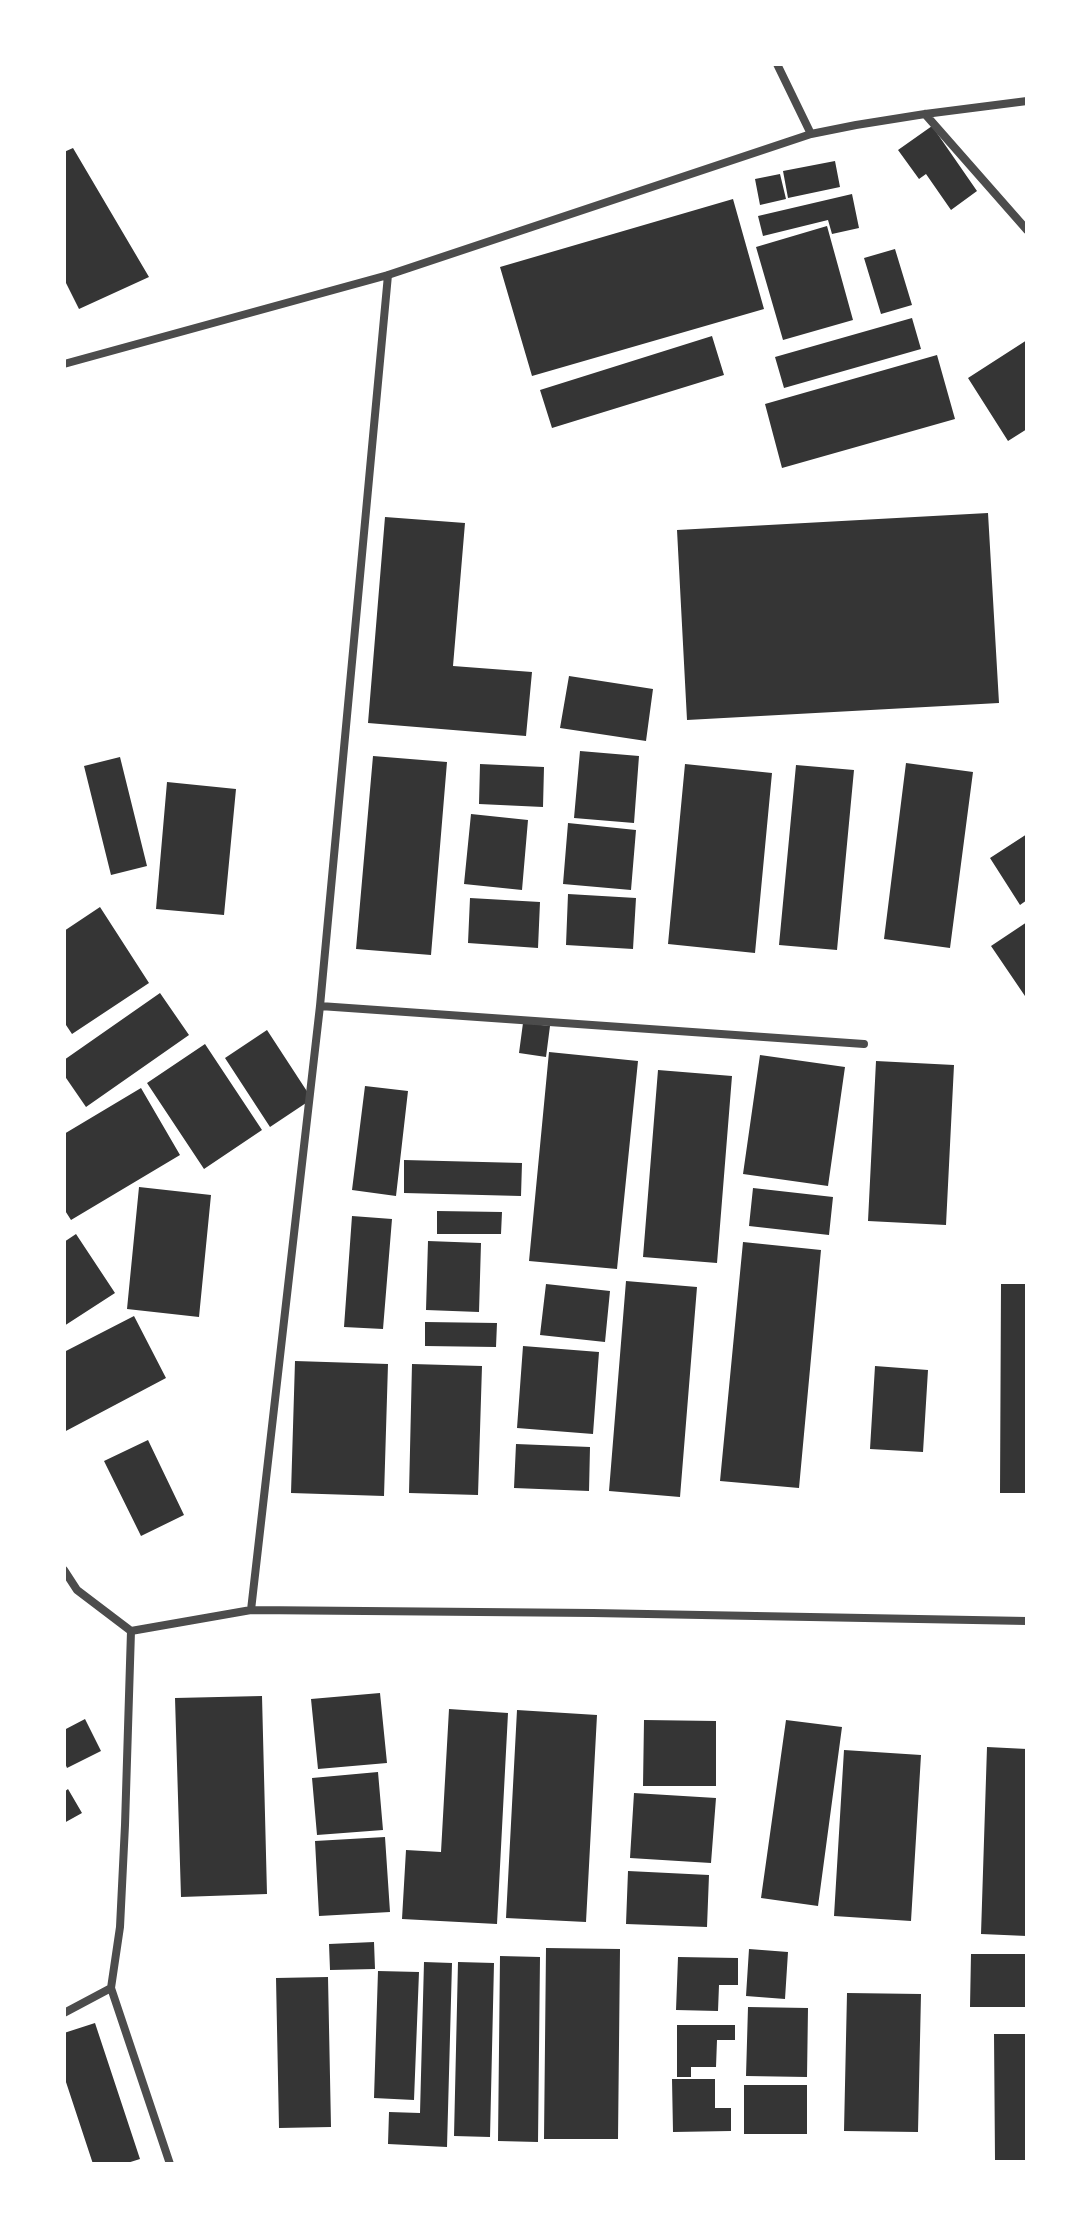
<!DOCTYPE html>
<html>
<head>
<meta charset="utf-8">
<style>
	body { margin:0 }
	#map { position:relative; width:1091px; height:2228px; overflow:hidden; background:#fff; font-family:Arial,sans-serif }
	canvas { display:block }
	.frame { position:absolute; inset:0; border:66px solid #fff; pointer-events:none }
</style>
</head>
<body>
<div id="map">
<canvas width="1091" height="2228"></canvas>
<div class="frame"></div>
</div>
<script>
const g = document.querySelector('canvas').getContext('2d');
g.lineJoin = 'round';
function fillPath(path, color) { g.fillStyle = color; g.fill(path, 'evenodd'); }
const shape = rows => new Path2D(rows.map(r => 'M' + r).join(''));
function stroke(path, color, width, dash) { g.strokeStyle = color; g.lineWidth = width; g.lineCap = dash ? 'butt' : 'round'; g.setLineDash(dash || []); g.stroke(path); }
fillPath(shape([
	[932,126,977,191,951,210,926,174,919,179,898,150],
	[73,148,149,277,79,309,64,279,64,152],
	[835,161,840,187,788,198,783,171],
	[780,174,786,199,760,205,755,179],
	[852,194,859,228,832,234,828,220,763,236,758,216],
	[733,199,764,309,532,376,500,267],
	[827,226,853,320,783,340,756,247],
	[895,249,912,305,881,314,864,258],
	[912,318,921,349,784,388,775,357],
	[712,336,724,375,552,428,540,390],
	[1027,340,1027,429,1008,441,968,378],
	[937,355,955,419,782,468,765,404],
	[988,513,999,703,687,720,677,530],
	[385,517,465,523,453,666,532,672,526,736,368,723],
	[569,676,653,689,646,741,560,728],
	[580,751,639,756,634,823,574,818],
	[373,756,447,762,431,955,356,949],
	[120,757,147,866,111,875,84,766],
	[906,763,973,772,950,948,884,939],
	[480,764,544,767,543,807,479,804],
	[685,764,772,773,755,953,668,944],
	[796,765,854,770,837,950,779,945],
	[167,782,236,789,224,915,156,909],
	[471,814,528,820,522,890,464,884],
	[568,823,636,830,631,890,563,884],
	[1027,834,1027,900,1020,905,990,858],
	[568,894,636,898,633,949,566,945],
	[470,898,540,902,538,948,468,943],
	[100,907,149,983,72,1034,64,1022,64,931],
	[1027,922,1027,999,991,946],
	[160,993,189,1035,86,1107,64,1075,64,1060],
	[523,1023,550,1026,546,1057,519,1053],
	[267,1030,312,1099,270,1127,225,1058],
	[205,1044,262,1130,204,1169,147,1083],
	[549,1052,638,1061,617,1269,529,1261],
	[760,1055,845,1067,828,1186,743,1174],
	[876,1061,954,1065,946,1225,868,1221],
	[658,1070,732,1076,717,1263,643,1257],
	[365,1086,408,1091,396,1196,352,1190],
	[141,1088,180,1155,71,1220,64,1209,64,1134],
	[404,1160,522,1163,521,1196,404,1193],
	[139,1187,211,1195,199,1317,127,1309],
	[753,1188,833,1197,829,1235,749,1226],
	[437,1211,502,1212,501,1234,437,1234],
	[352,1216,392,1219,383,1329,344,1327],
	[76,1234,115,1293,64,1326,64,1242],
	[428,1241,481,1243,479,1312,426,1310],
	[743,1242,821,1250,799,1488,720,1481],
	[626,1281,697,1287,680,1497,609,1491],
	[546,1284,610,1291,605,1342,540,1335],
	[1001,1284,1027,1284,1027,1493,1000,1493],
	[134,1316,166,1378,64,1432,64,1352],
	[425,1322,497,1323,496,1347,425,1346],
	[523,1346,599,1352,593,1434,517,1428],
	[295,1361,388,1364,384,1496,291,1493],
	[412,1364,482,1366,478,1495,409,1493],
	[875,1366,928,1370,923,1452,870,1449],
	[148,1440,184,1515,141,1536,104,1461],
	[516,1444,590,1447,589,1491,514,1488],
	[380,1693,387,1763,318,1769,311,1699],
	[262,1696,267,1894,181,1897,175,1698],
	[449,1709,508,1713,497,1924,402,1919,406,1850,441,1852],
	[517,1710,597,1715,586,1922,506,1918],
	[85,1719,101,1751,67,1768,64,1761,64,1730],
	[644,1720,716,1721,716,1786,643,1786],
	[786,1720,842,1727,818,1906,761,1898],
	[987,1747,1027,1749,1027,1936,981,1934],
	[844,1750,921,1755,911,1921,834,1916],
	[378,1772,383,1830,317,1835,312,1778],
	[68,1789,82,1813,64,1823,64,1792],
	[634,1793,716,1798,711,1863,630,1858],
	[385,1837,390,1912,319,1916,315,1841],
	[628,1871,709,1875,707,1927,626,1924],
	[374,1942,375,1969,330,1970,329,1944],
	[546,1948,620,1949,618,2139,544,2139],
	[749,1949,788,1952,785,1999,746,1996],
	[971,1954,1027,1954,1027,2007,970,2007],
	[500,1956,540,1957,538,2142,498,2141],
	[678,1957,738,1958,738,1985,719,1985,718,2011,676,2010],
	[424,1962,452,1963,447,2147,388,2144,389,2112,420,2113],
	[458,1962,494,1963,490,2137,454,2136],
	[378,1971,419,1972,414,2100,374,2098],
	[328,1977,331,2127,279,2128,276,1978],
	[847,1993,921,1994,918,2132,844,2131],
	[748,2007,808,2008,807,2077,746,2076],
	[95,2023,140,2159,124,2164,93,2164,64,2076,64,2033],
	[677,2025,735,2025,735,2040,717,2040,716,2067,691,2067,691,2077,677,2077],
	[994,2034,1027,2034,1027,2160,995,2160],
	[672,2079,715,2079,715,2108,731,2108,731,2131,673,2132],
	[744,2085,807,2085,807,2134,744,2134]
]), '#353535');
stroke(shape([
	[777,64,811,134],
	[925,114,1027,230],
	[64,364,388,275,811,134,856,125,925,114,1027,101],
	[320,1006,864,1044],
	[64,1570,77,1590,131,1631,125,1825,120,1927,111,1988,64,2013],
	[251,1610,320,1006,388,275],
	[131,1631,251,1610,593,1613,1027,1621],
	[111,1988,170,2164]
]), '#4c4c4c', 8);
</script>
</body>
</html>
